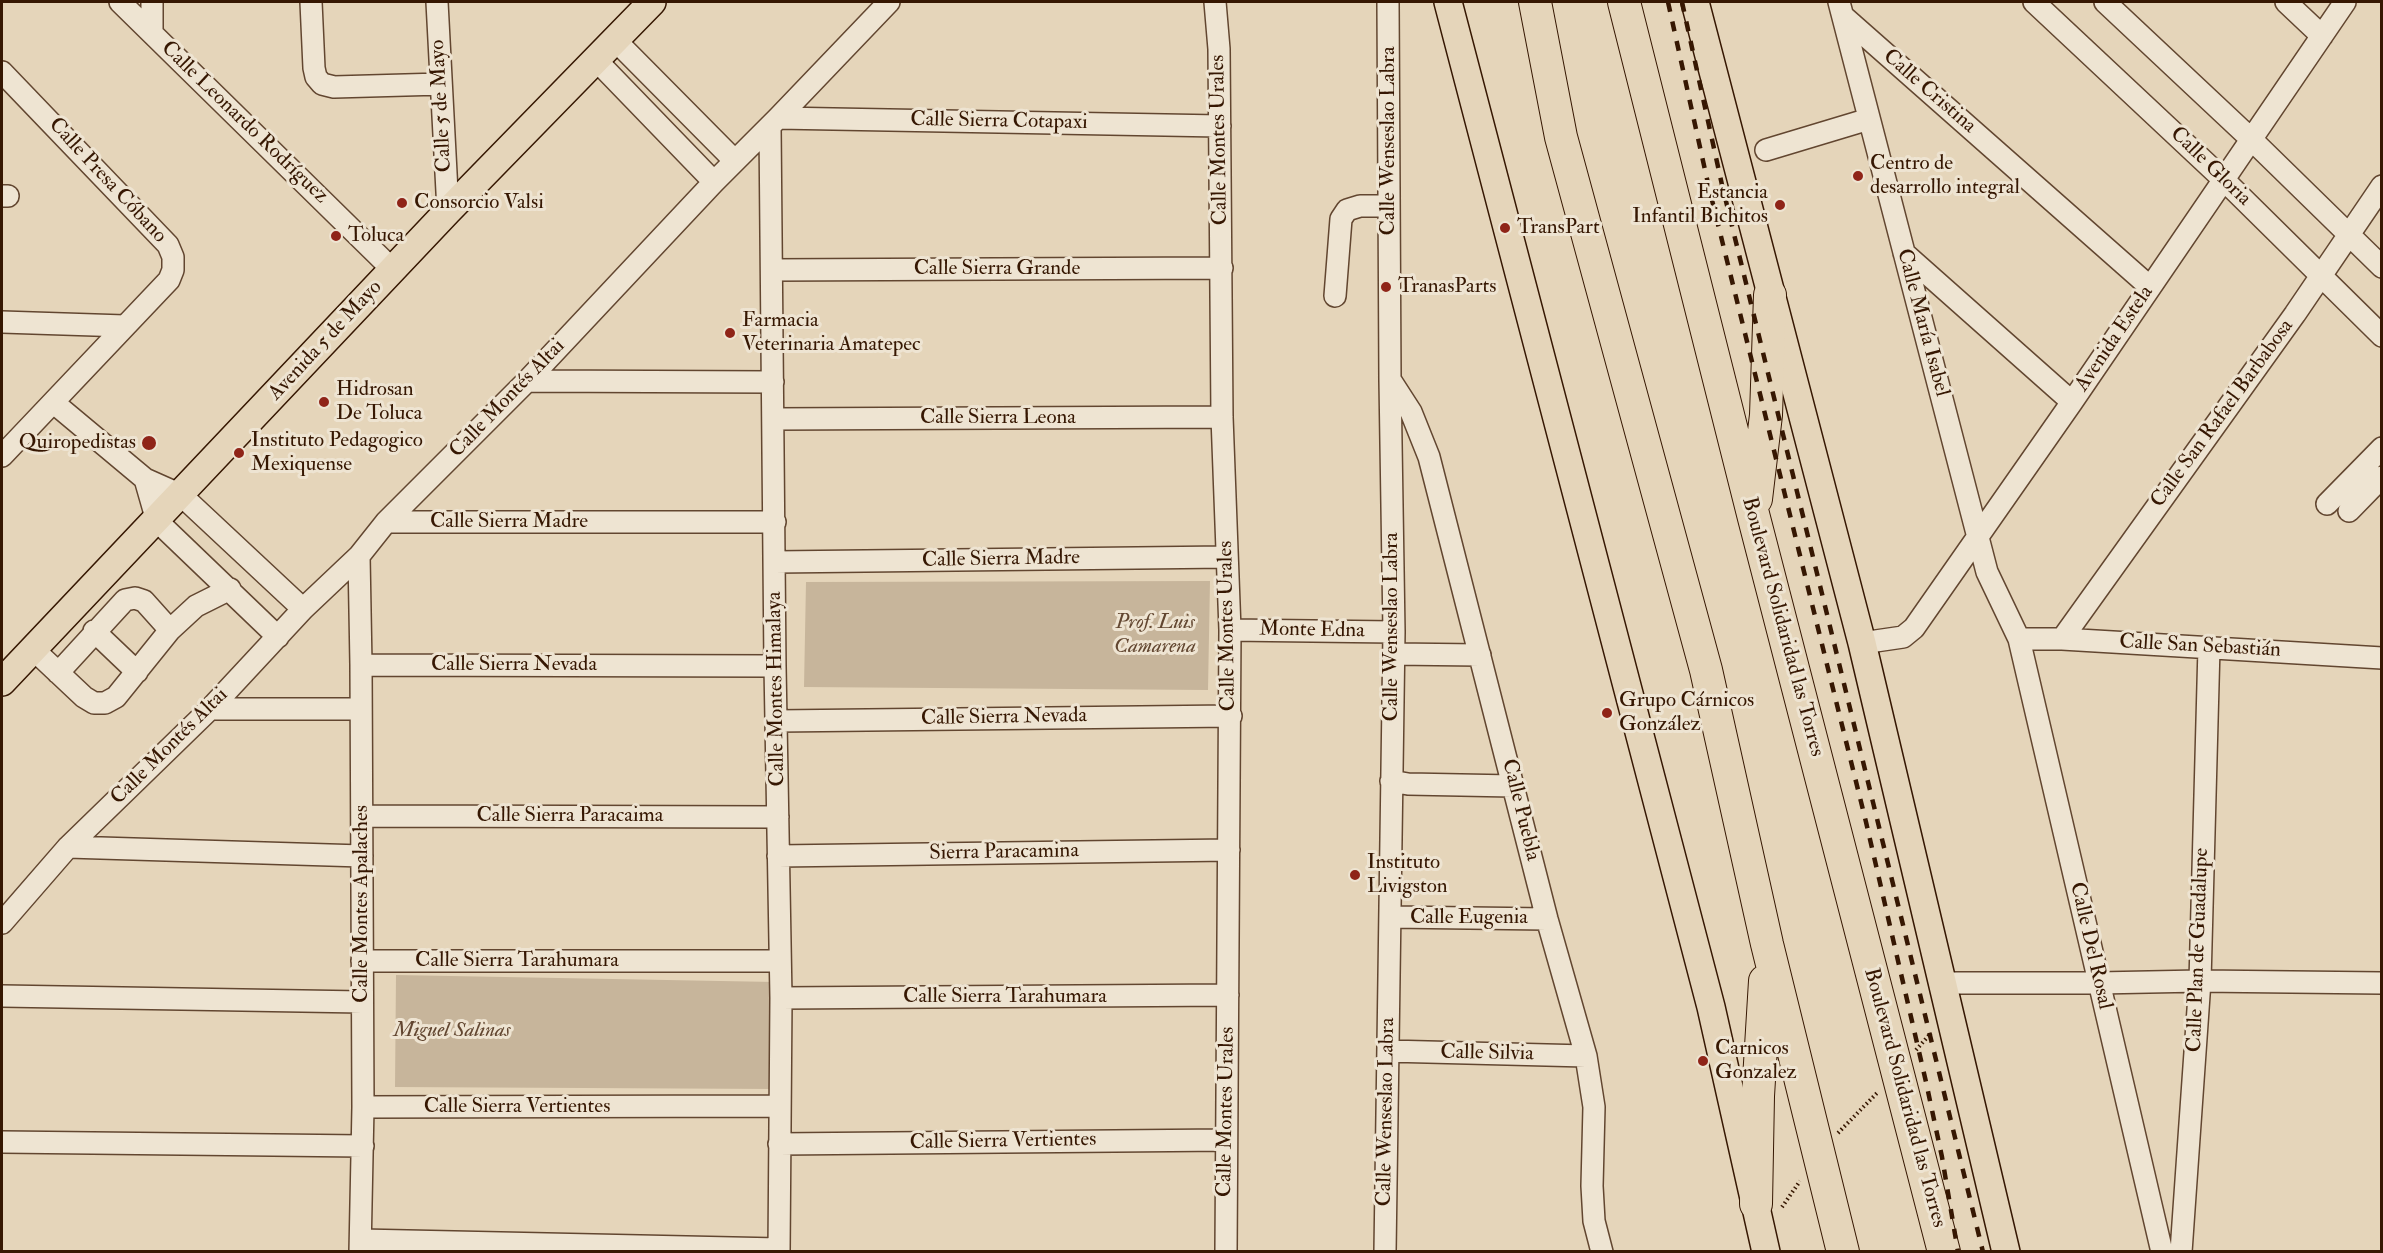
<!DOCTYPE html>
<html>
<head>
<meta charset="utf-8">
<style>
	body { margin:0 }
	#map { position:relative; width:2383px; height:1253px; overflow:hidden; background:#e5d5ba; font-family:"IM FELL Double Pica",serif }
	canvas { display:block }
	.frame { position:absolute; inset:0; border:3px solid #361702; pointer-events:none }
</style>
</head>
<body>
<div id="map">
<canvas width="2383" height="1253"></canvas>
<div class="frame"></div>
</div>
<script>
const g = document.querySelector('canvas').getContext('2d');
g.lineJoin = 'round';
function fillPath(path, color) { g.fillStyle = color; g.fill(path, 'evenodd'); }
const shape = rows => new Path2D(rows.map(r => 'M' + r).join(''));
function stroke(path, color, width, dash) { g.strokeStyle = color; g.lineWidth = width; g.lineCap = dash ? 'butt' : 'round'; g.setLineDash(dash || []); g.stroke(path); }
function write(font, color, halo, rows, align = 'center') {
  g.font = font + ' "IM FELL Double Pica",serif'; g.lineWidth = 6; g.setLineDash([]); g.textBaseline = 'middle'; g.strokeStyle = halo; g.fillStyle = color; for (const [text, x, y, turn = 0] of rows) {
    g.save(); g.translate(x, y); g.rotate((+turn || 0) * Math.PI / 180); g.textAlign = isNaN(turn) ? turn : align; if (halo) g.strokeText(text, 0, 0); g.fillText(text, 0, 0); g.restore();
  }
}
fillPath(shape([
	[1210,581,1208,690,804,687,806,582],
	[396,975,775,982,775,1089,395,1087]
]), '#c7b59b');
const minor = shape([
	[120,2,393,270],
	[152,2,152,33],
	[311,2,314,68,316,77,322,84,334,87,441,84],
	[437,2,448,211],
	[1215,2,1219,49,1222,417,1230,630,1226,1252],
	[1839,2,1987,572,2019,639,2162,1252],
	[2034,2,2224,180,2382,336],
	[2105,2,2251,139,2382,267],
	[2286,2,2322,36],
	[1843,16,2150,287],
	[615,40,735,161],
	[596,60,714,182],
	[2,72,168,245,173,257,173,270,169,280,2,456],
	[778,118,1220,126],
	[770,126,775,666,781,998,779,1252],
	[1766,150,1869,119],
	[2,196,8,196],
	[1904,253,2072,402],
	[772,270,1222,268],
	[1335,296,1341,219,1347,210,1360,206,1389,206],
	[2,322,125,326],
	[527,381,773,382],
	[1391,381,1411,412,1429,457,1547,919,1586,1056,1594,1107,1592,1186,1594,1221,1602,1252],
	[54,403,145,479,181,495,303,609],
	[774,419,1222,417],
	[145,479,157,521,278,637],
	[2327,504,2382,448],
	[2349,511,2382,477],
	[386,522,775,522],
	[359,556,361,665,363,1107,360,1252],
	[775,562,1227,557],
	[1230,630,1394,632],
	[94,631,137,672],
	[2019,639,2062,639,2382,658],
	[2062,639,2295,314,2382,186],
	[1862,643,1903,637,1914,628,2072,402,2345,2],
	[33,649,84,697,94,703,105,703,116,697,170,630,196,606,230,589],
	[1393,654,1480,655],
	[361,665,775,666],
	[58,673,125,600,135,598,144,601,170,630],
	[210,709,361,709],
	[777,721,1231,716],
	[1391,781,1408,784,1513,786],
	[362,816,778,817],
	[68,847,362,856],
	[778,856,1229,850],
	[1391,917,1547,919],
	[2,923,68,847,210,709,303,609,359,556,386,522,527,381,714,182,778,118,889,2],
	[362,961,780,961],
	[1942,983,2098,983,2200,981,2382,983],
	[2,996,362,1002],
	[781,998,1228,995],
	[1388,1051,1586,1056],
	[363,1107,779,1106],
	[2,1142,363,1146],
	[779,1144,1226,1140],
	[361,1240,779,1249],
	[1385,1252,1394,632,1390,380,1388,2],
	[2181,1252,2200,981,2209,647]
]);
const major = shape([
	[1448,2,1711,1007,1766,1252],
	[1695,2,1862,643,2006,1252],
	[2,682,448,211,652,2]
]);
const highway = shape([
	[1535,2,1561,137,1706,670,1767,944,1843,1252],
	[1624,2,1754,518,1944,1252],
	[1756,499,1766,415,1770,295],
	[1756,1204,1758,1096,1765,981]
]);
stroke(minor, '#624630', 24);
stroke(major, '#361702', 30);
stroke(highway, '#361702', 34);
stroke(shape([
	[1916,1050,1931,1033],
	[1838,1133,1877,1093],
	[1782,1207,1800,1181]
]), '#361702', 4, [1.5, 3]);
stroke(minor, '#eee4d2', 21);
stroke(major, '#e5d5ba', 27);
stroke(highway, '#e5d5ba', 32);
stroke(shape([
	[1668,2,1709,188,1866,822,1926,1082,1942,1157,1958,1252],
	[1682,2,1722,185,1983,1252]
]), '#361702', 4.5, [10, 10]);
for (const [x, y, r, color] of [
	[1858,176,6,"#8f2418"],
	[402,203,6,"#8f2418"],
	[1780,205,6,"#8f2418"],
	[1505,228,6,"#8f2418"],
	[336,236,6,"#8f2418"],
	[1386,287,6,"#8f2418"],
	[730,333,6,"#8f2418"],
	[324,402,6,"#8f2418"],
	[149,443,8,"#8f2418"],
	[239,453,6,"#8f2418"],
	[1607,713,6,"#8f2418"],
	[1355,875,6,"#8f2418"],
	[1703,1061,6,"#8f2418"]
]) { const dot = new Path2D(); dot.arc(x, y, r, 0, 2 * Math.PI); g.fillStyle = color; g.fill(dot); stroke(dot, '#eee4d2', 2); }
write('21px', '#361702', '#eee4d2', [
	["Calle Cristina",1929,92,41],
	["Calle 5 de Mayo",442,106,-93],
	["Calle Sierra Cotapaxi",999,122,1],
	["Calle Leonardo Rodríguez",244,123,44],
	["Calle Montes Urales",1220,140,-91],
	["Calle Wenseslao Labra",1389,141,-90],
	["Calle Gloria",2210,167,44],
	["Calle Presa Cóbano",107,181,47],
	["Calle Sierra Grande",997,269],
	["Calle María Isabel",1922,323,75],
	["Avenida Estela",2115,339,-56],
	["Avenida 5 de Mayo",326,341,-47],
	["Calle Montés Altai",508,399,-46],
	["Calle San Rafael Barbabosa",2223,414,-54],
	["Calle Sierra Leona",998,418],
	["Calle Sierra Madre",509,522],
	["Calle Sierra Madre",1001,560,-1],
	["Calle Montes Urales",1228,626,-91],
	["Calle Wenseslao Labra",1392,627,-90],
	["Boulevard Solidaridad las Torres",1782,627,75],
	["Monte Edna",1312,631,1],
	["Calle San Sebastián",2200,647,3],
	["Calle Sierra Nevada",514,665],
	["Calle Montes Himalaya",777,689,-91],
	["Calle Sierra Nevada",1004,718,-1],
	["Calle Montés Altai",170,747,-45],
	["Calle Puebla",1520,810,76],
	["Calle Sierra Paracaima",570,816],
	["Sierra Paracamina",1004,853,-1],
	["Calle Montes Apalaches",362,904,-90],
	["Calle Eugenia",1469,918],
	["Calle Del Rosal",2090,946,77],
	["Calle Plan de Guadalupe",2199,950,-88],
	["Calle Sierra Tarahumara",517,961],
	["Calle Sierra Tarahumara",1005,997],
	["Calle Silvia",1487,1054,1],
	["Boulevard Solidaridad las Torres",1904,1098,75],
	["Calle Sierra Vertientes",517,1107],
	["Calle Montes Urales",1227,1112,-89],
	["Calle Wenseslao Labra",1387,1112,-89],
	["Calle Sierra Vertientes",1003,1142,-1]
]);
write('21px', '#361702', '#eee4d2', [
	["Centro de",1870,164],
	["desarrollo integral",1870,188],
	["Estancia",1768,193,"right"],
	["Infantil Bichitos",1768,217,"right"],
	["Consorcio Valsi",414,203],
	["TransPart",1517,228],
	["Toluca",348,236],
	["TranasParts",1398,287],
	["Farmacia",742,321],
	["Veterinaria Amatepec",742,345],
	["Hidrosan",336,390],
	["De Toluca",336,414],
	["Instituto Pedagogico",251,441],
	["Mexiquense",251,465],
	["Quiropedistas",136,443,"right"],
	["Grupo Cárnicos",1619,701],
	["González",1619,725],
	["Instituto",1367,863],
	["Livigston",1367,887],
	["Carnicos",1715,1049],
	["Gonzalez",1715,1073]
], 'left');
write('italic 21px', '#624630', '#eee4d2', [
	["Prof. Luis",1155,623],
	["Camarena",1155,647],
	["Miguel Salinas",452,1031]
]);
</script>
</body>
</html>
